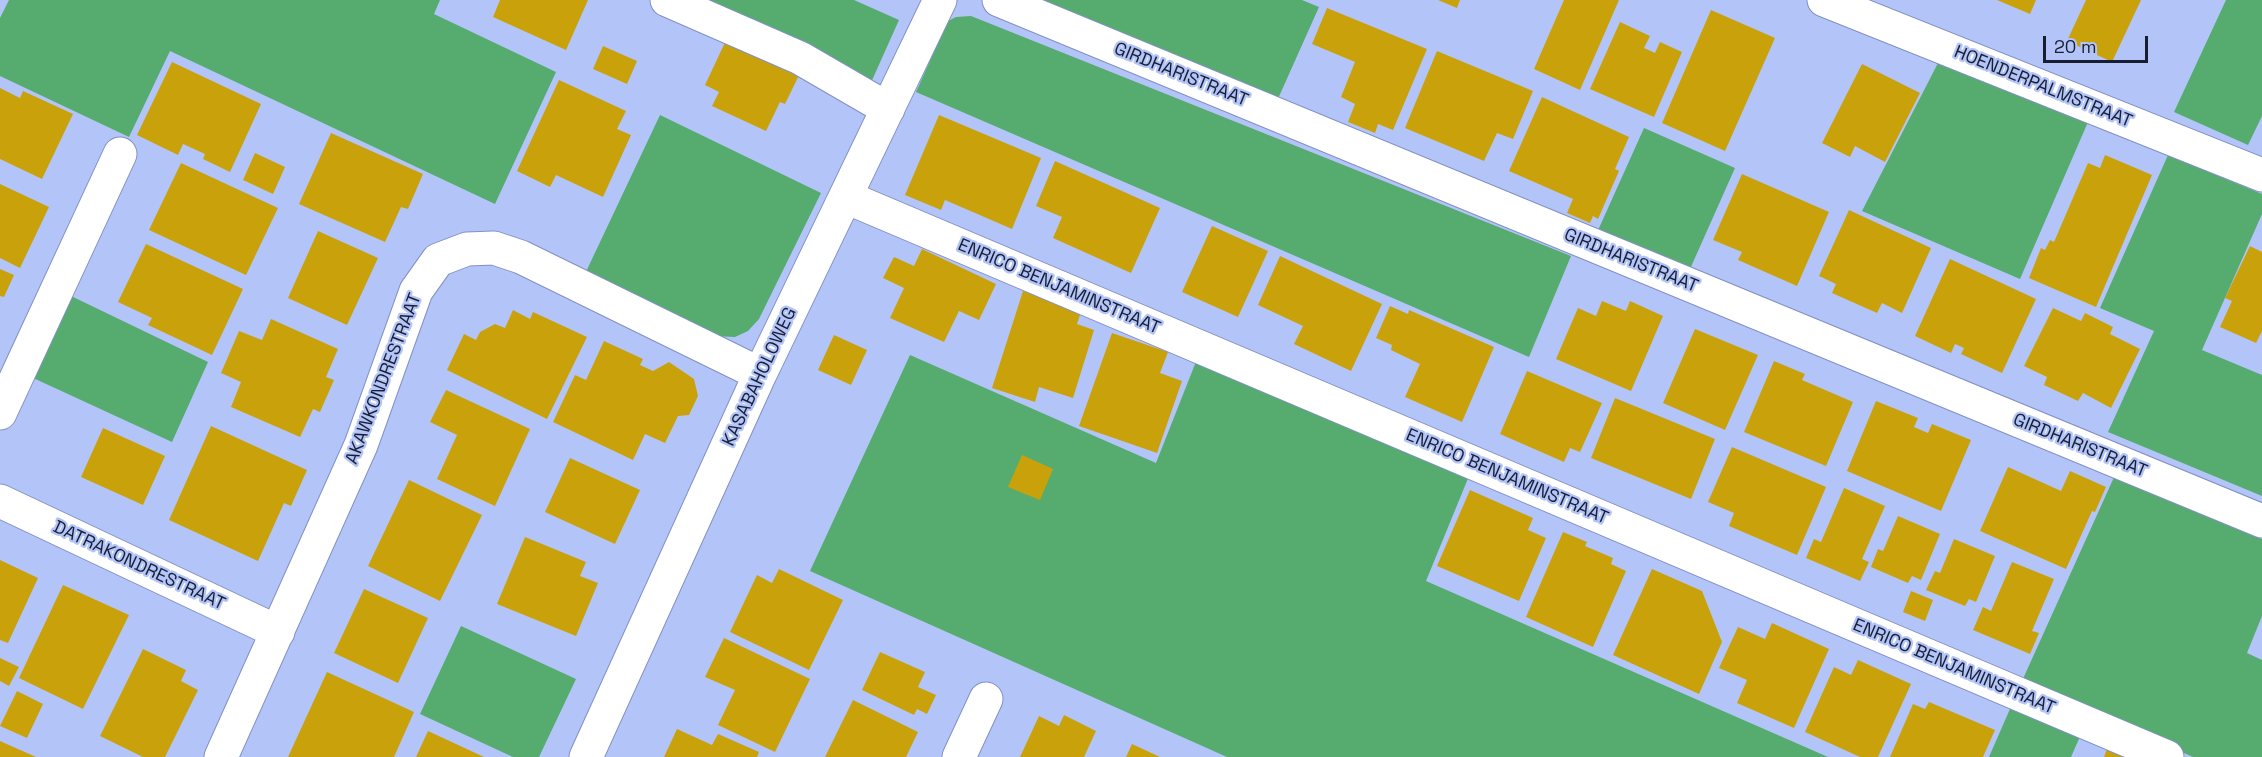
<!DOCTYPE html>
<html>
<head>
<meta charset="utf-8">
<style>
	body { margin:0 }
	#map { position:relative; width:2262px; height:757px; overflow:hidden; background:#b3c4f9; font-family:"Space Grotesk",sans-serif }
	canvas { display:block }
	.scale { position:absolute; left:2043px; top:36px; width:105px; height:27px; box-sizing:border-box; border:3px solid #181e31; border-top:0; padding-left:8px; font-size:18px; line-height:21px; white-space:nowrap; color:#181e31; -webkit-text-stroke:4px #b3c4f9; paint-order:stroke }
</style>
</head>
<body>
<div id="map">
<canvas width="2262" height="757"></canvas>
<div class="scale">20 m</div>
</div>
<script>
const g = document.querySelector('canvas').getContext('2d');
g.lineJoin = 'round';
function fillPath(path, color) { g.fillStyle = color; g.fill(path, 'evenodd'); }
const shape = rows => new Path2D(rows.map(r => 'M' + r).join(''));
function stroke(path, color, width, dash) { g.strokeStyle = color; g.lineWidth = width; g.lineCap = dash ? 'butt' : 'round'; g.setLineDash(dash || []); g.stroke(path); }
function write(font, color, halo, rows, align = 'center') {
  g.font = font + ' "Space Grotesk",sans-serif'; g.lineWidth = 4.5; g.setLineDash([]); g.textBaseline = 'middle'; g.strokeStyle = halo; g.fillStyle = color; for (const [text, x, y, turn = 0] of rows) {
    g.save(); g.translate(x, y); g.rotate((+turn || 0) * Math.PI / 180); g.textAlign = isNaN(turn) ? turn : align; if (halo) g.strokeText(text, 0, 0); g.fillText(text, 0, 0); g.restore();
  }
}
fillPath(shape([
	[9,0,440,0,434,14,556,72,495,204,170,51,129,137,0,76,0,18],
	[685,0,854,0,899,20,869,87],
	[1034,0,1302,0,1319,7,1277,101],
	[2226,0,2262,0,2262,116,2248,145,2174,112],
	[971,16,1571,256,1529,357,916,92,948,21,956,17],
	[1938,63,2088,122,2020,279,1862,211],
	[660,115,821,193,759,319,748,331,735,337,710,336,584,276],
	[1644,128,1735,168,1686,278,1595,237],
	[2168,155,2262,194,2262,214,2202,350,2262,375,2262,496,2108,432,2154,331,2100,308],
	[69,295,208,362,172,442,31,377],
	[910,355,1156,463,1197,359,1469,476,1426,581,1828,757,1227,757,810,571],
	[2115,475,2262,539,2262,616,2247,653,2262,660,2262,757,2193,757,2022,681],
	[461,626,576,679,539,757,513,757,420,714],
	[2013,702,2082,732,2071,757,1989,757]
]), '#56ac6e');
fillPath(shape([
	[500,0,588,0,566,50,493,17],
	[1438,0,1460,0,1457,8],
	[1564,0,1619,0,1580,90,1534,69],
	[1997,0,2036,0,2030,14],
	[2086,0,2141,0,2112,62,2067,41],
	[1327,8,1427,49,1393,130,1378,124,1375,133,1348,122,1355,104,1341,97,1355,62,1312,44],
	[1711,10,1775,38,1725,151,1662,123],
	[1620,22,1650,36,1644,48,1655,53,1660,42,1682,52,1654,117,1590,89],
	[728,36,801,71,785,104,780,102,766,131,712,106,719,92,705,85],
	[603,46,637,61,627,84,593,69],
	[1437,51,1533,91,1513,139,1497,133,1484,161,1405,128],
	[172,62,261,104,230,172,203,159,205,154,183,144,178,155,137,135],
	[1862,64,1920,93,1885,162,1855,146,1850,157,1822,143],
	[559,80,626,111,617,129,631,135,603,197,556,175,550,187,517,171],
	[0,88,20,98,23,91,73,114,42,179,0,159],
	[1542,97,1629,137,1615,169,1619,171,1598,219,1593,216,1590,223,1567,213,1573,199,1509,171],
	[939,115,1041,158,1012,229,945,200,941,210,905,195],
	[331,133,423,174,408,209,401,207,385,242,299,204],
	[255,153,285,167,273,194,243,180],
	[2105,155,2152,175,2096,307,2029,278,2041,248,2045,250,2050,240,2054,242,2088,163,2100,168],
	[1055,161,1160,208,1131,273,1053,238,1062,217,1036,206],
	[181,163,278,208,246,275,149,230],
	[1742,174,1829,212,1797,286,1738,260,1742,252,1713,240],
	[0,184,49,207,20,268,0,258],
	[1849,210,1931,248,1902,313,1882,303,1877,313,1832,293,1836,284,1819,276],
	[1212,226,1268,251,1238,317,1182,292],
	[318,231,378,258,347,325,288,298],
	[146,244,243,289,212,355,148,325,152,318,118,302],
	[2250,246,2262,252,2262,331,2256,343,2220,327,2232,301,2225,298],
	[922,249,996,284,979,320,959,311,944,342,890,318,904,288,883,278,894,257,914,266],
	[1280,256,1382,304,1351,371,1294,344,1303,326,1258,305],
	[1950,259,2036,299,2002,373,1961,354,1964,348,1955,344,1951,353,1915,336],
	[0,269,14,275,4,297,0,296],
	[1023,291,1082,309,1077,324,1094,330,1073,398,1039,387,1035,402,992,388],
	[1602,301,1626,311,1630,301,1663,316,1631,391,1556,359,1578,308,1596,316],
	[1390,306,1408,314,1409,310,1494,347,1462,422,1405,397,1420,364,1391,350,1392,345,1376,338],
	[2053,308,2081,321,2085,313,2113,327,2110,334,2140,349,2111,408,2083,393,2078,401,2044,385,2047,377,2024,366],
	[513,310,530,319,533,312,587,337,547,419,447,370,464,334,476,340,480,332,495,324,505,328],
	[271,319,338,349,326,377,334,380,320,412,313,409,300,437,231,407,241,382,221,373,239,331,262,340],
	[1695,329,1758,355,1725,430,1663,403],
	[1112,333,1168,352,1160,373,1182,381,1157,453,1079,426],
	[834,335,867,350,851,385,818,370],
	[604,341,643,359,640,365,653,371,669,362,694,379,698,396,689,415,678,416,665,443,645,434,633,460,553,422,575,375,586,380],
	[1774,361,1805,374,1802,380,1853,402,1826,466,1744,432],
	[1527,371,1602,403,1580,452,1570,448,1564,462,1500,434],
	[446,390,530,429,495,506,437,479,457,435,430,422],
	[1615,398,1715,439,1691,499,1591,458],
	[1876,401,1918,418,1914,427,1928,433,1932,424,1971,440,1941,511,1847,471],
	[211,426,307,470,291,506,284,503,258,561,169,520],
	[103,428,165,456,143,505,81,477],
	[1732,447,1826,487,1797,555,1729,526,1734,513,1708,502],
	[1022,455,1053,469,1040,500,1008,487],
	[570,458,640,490,615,544,545,512],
	[2008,467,2061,491,2070,471,2106,487,2095,512,2092,511,2066,569,1980,531],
	[409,480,482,515,440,601,368,566],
	[1844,488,1885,506,1862,559,1869,562,1860,581,1806,558,1814,539,1821,542],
	[1470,490,1533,518,1528,530,1546,538,1519,601,1437,566],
	[1898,516,1940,534,1921,580,1912,576,1908,583,1871,567,1878,549,1883,551],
	[1563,532,1587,542,1585,546,1613,558,1611,564,1626,571,1593,647,1526,617],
	[525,537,586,562,580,576,598,583,576,636,497,604],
	[1954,539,1995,556,1976,602,1969,599,1965,606,1926,590,1935,571,1940,573],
	[0,560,38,578,8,643,0,640],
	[2012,562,2054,579,2032,631,2039,633,2030,654,1973,630,1983,607,1991,611],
	[779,569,843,600,809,670,730,632,757,575,772,583],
	[1652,569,1702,591,1722,642,1699,694,1613,655],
	[63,585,129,615,83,709,19,678],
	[364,589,428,618,398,683,334,653],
	[1911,591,1933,600,1925,621,1903,612],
	[1772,623,1829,649,1794,728,1737,703,1747,680,1719,668,1738,627,1765,639],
	[724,638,810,679,775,752,718,725,735,690,705,677],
	[143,649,186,670,181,681,198,690,165,757,143,757,100,736],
	[880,652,925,672,918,687,936,695,927,714,917,709,914,715,862,690],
	[0,658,19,667,9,686,0,681],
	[1858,660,1911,684,1878,757,1860,757,1805,732,1834,667,1851,675],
	[327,672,414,712,394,757,288,757],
	[17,691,43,704,27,738,0,726],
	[853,700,918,732,906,757,825,757],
	[1929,702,1995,730,1983,757,1890,757,1913,704,1925,709],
	[1064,715,1096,731,1084,757,1020,757,1039,716,1059,726],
	[677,729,712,745,718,734,759,752,757,757,664,757],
	[428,731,484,757,416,757],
	[0,741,36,757,0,757],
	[1132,744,1160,757,1126,757],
	[2107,749,2126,757,2104,757]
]), '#c9a20b');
const minor = shape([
	[667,0,800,58,888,109],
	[999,0,2262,521],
	[1824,0,2262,175],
	[846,197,2167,757],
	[0,413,120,154],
	[0,501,278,632],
	[221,757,361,445,416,291,438,260,467,249,494,248,521,257,760,374],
	[586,757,760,374,940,0],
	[959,757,986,699]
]);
stroke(minor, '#8291c3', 35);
stroke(minor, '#fff', 33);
write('18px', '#181e31', '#b3c4f9', [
	["GIRDHARISTRAAT",1181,75,22],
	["HOENDERPALMSTRAAT",2043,87,22],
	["GIRDHARISTRAAT",1631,261,22],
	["ENRICO BENJAMINSTRAAT",1059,287,23],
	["KASABAHOLOWEG",760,377,-65],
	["AKAWKONDRESTRAAT",384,379,-69],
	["GIRDHARISTRAAT",2080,446,22],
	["ENRICO BENJAMINSTRAAT",1507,477,23],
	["DATRAKONDRESTRAAT",139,566,25],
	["ENRICO BENJAMINSTRAAT",1954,667,23]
]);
</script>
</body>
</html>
